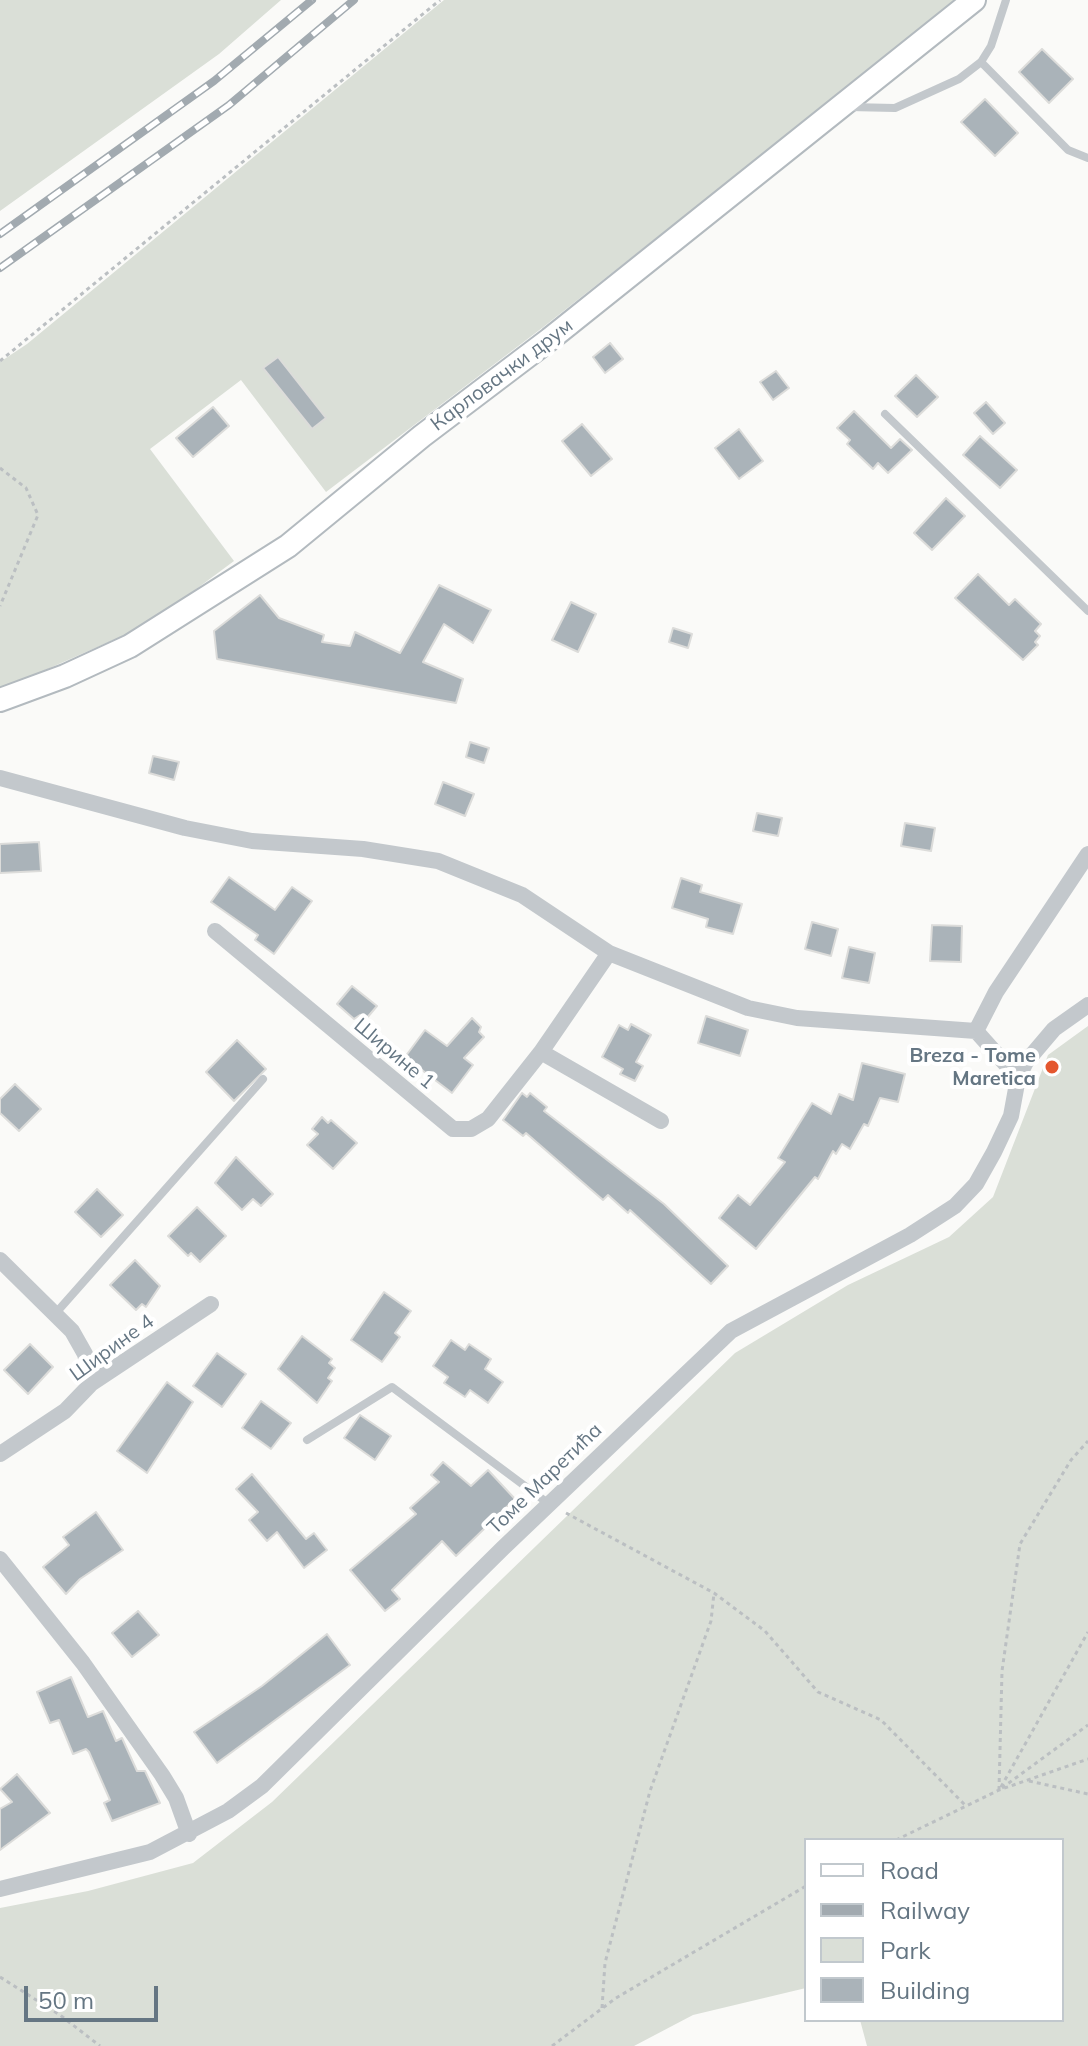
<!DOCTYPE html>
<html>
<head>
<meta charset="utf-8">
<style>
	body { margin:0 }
	#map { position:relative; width:1088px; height:2046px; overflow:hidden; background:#fafaf8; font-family:Mulish,sans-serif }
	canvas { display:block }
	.legend { position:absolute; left:804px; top:1838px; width:260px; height:184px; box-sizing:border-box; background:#fff; border:2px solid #c1c8cd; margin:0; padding:10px 14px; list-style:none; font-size:24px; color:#657683 }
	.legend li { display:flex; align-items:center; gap:16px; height:40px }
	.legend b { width:40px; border:2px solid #c1c8cd }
	.scale { position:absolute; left:24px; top:1986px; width:134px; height:36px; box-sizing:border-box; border:4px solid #657683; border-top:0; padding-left:10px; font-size:24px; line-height:28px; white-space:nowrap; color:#657683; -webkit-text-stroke:6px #fff; paint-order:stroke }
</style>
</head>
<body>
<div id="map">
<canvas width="1088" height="2046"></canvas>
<ul class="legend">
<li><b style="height:10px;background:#fff"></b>Road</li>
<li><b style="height:10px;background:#a2aab0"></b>Railway</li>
<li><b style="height:22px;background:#dadfd7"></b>Park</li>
<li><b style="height:22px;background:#aab3b9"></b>Building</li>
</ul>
<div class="scale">50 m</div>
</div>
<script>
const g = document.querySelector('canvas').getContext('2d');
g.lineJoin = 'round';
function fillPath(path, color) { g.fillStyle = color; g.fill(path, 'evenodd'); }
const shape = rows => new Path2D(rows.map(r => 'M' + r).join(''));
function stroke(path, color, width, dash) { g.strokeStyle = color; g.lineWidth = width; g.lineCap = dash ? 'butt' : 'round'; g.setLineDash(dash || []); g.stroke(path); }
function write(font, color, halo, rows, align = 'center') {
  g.font = font + ' Mulish,sans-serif'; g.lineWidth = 8; g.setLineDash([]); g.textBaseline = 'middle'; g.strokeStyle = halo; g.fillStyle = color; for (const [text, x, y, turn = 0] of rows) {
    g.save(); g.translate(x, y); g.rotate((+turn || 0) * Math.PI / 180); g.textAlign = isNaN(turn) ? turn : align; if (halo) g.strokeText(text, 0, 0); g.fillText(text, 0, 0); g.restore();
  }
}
fillPath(shape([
	[0,0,281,0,219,54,0,211],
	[444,0,958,0,542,328,326,492,241,380,150,449,234,561,164,613,129,633,0,690,0,362,27,344],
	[1088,1026,1088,2046,867,2046,860,2020,1062,2020,1062,1840,806,1840,806,1988,693,2015,634,2046,0,2046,0,1908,88,1891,193,1863,272,1802,735,1353,848,1285,949,1237,993,1197,1048,1055]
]), '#dadfd7');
const building = shape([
	[1042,49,1073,79,1049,103,1019,72,1042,49],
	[985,99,1018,133,995,156,961,122,985,99],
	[610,343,623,359,605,373,593,357,610,343],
	[278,357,326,418,312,429,263,368,278,357],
	[776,371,789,388,773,400,760,382,776,371],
	[916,375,938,397,917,417,895,396,916,375],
	[986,402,1005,423,993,434,974,413,986,402],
	[213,407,229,426,193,457,176,438,213,407],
	[854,411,891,448,900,439,912,450,888,473,878,463,873,469,847,444,850,440,837,428,854,411],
	[582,424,612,459,591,476,562,441,582,424],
	[739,429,763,461,739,479,715,448,739,429],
	[980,436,1017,470,1000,488,963,455,980,436],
	[946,498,965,516,932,550,914,533,946,498],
	[978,574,1009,605,1015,599,1041,624,1035,631,1040,636,1035,642,1038,645,1023,660,955,598,978,574],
	[439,585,491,610,473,643,444,624,423,662,463,679,456,703,217,659,214,631,260,595,279,618,324,635,322,642,350,646,355,632,400,653,439,585],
	[571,602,596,614,578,652,552,640,571,602],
	[673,628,692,634,688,648,669,642,673,628],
	[470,742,489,748,484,763,466,757,470,742],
	[153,756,179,762,174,780,149,773,153,756],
	[443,782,474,794,465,816,435,804,443,782],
	[757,813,782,818,778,836,753,831,757,813],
	[905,823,935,828,931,851,901,846,905,823],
	[39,842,41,871,0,873,0,844,39,842],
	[229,877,275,910,292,887,312,901,274,954,255,940,258,935,211,902,229,877],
	[681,878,702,885,700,892,742,904,733,934,706,927,708,919,672,908,681,878],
	[812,922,838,929,831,956,805,949,812,922],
	[932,925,962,926,961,962,930,961,932,925],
	[849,947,875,953,869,983,842,978,849,947],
	[352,986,377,1006,366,1019,360,1015,354,1019,337,1004,352,986],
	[706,1016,748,1030,740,1056,698,1043,706,1016],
	[472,1018,481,1027,479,1032,484,1037,464,1058,473,1065,452,1093,405,1057,425,1030,447,1046,472,1018],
	[631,1024,651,1035,636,1062,643,1066,635,1081,620,1074,623,1069,602,1057,619,1025,628,1030,631,1024],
	[237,1040,266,1069,234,1101,206,1072,237,1040],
	[862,1063,905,1074,898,1102,880,1098,868,1126,864,1124,850,1149,842,1144,836,1154,833,1151,818,1179,815,1177,756,1249,719,1218,738,1195,750,1205,785,1162,778,1158,812,1103,831,1114,839,1094,853,1100,862,1063],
	[15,1084,41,1109,19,1131,0,1113,0,1099,15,1084],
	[522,1093,527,1097,530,1093,547,1107,544,1111,664,1204,728,1266,711,1284,630,1210,628,1213,608,1195,603,1200,526,1133,523,1136,503,1120,522,1093],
	[322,1117,328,1123,331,1120,357,1143,333,1169,307,1145,318,1134,312,1129,322,1117],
	[236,1157,273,1194,261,1206,253,1199,242,1210,215,1183,236,1157],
	[97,1189,123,1215,101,1237,75,1212,97,1189],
	[197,1207,226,1236,200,1262,191,1253,188,1256,168,1236,197,1207],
	[135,1260,160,1286,146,1307,142,1304,136,1310,110,1285,135,1260],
	[384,1292,411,1311,395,1333,400,1337,382,1362,351,1340,384,1292],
	[302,1336,332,1359,329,1363,335,1368,328,1378,332,1381,317,1403,278,1369,302,1336],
	[451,1340,465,1350,469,1344,491,1359,485,1369,503,1382,488,1403,470,1390,465,1397,444,1383,448,1377,433,1366,451,1340],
	[30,1344,53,1367,28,1394,4,1370,30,1344],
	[217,1353,246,1374,222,1407,193,1386,217,1353],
	[167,1382,193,1402,147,1473,117,1451,167,1382],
	[261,1401,291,1423,271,1449,242,1428,261,1401],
	[360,1415,391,1436,375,1460,344,1438,360,1415],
	[443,1462,471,1486,488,1470,515,1499,456,1556,442,1541,392,1590,400,1599,385,1611,350,1570,416,1514,410,1508,439,1482,431,1475,443,1462],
	[252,1474,306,1539,314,1533,327,1550,304,1568,277,1532,267,1541,249,1520,258,1512,236,1489,252,1474],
	[96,1512,123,1550,80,1579,66,1594,43,1567,69,1545,63,1537,96,1512],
	[138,1611,159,1635,132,1657,112,1633,138,1611],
	[327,1634,350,1665,217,1763,194,1732,262,1686,327,1634],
	[71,1677,88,1717,103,1711,116,1741,122,1738,137,1771,145,1771,160,1803,112,1821,104,1803,110,1800,89,1752,86,1749,73,1754,59,1720,50,1723,37,1692,71,1677],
	[17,1774,50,1813,0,1850,0,1809,12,1802,0,1789,17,1774]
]);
fillPath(building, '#aab3b9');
stroke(building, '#dcdcda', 2);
const secondary = shape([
	[0,700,65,676,130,646,288,546,422,436,550,339,974,0]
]);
stroke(secondary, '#b3babf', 26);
stroke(shape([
	[0,361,440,0],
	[0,468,26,488,38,515,0,606],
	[566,1513,714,1593,765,1631,818,1692,881,1720,966,1806],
	[1029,1781,1088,1794],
	[1001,1787,1088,1632],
	[1002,1788,1088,1725],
	[999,1790,1002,1671,1020,1544,1071,1460,1088,1441],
	[896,1840,999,1790,1088,1759],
	[0,1977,60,2015,100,2046],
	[602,2008,605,1963,650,1791,711,1621,714,1593],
	[552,2046,616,1998,806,1886]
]), '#bbbfc2', 3, [4, 4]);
stroke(shape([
	[981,62,1068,150,1088,158],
	[849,107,895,108,959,79,981,62,991,46,1006,0],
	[885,414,1088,611],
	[55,1314,263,1079],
	[307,1440,392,1387,549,1504]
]), '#c3c8cc', 8);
stroke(shape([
	[0,778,185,828,252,841,363,849,438,861,522,895,609,953,748,1008,797,1018,976,1031],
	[215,931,453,1129,471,1129,488,1119,541,1052],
	[609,953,541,1052,661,1121],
	[976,1031,996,992,1088,854],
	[976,1031,1018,1078],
	[0,1260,72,1331,85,1354,92,1383],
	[0,1454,65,1411,92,1383,211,1304],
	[0,1559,83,1663,162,1775,176,1798,189,1834],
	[0,1889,150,1852,228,1811,262,1786,503,1548,731,1331,910,1235,955,1206,976,1184,994,1152,1011,1116,1018,1078,1026,1062,1054,1029,1088,1005]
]), '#c3c8cc', 16);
stroke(secondary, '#fff', 22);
const rail = shape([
	[0,234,214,81,312,0],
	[0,268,229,105,354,0]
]);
stroke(rail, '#a2aab0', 8);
stroke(rail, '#fff', 5, [15]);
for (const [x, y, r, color] of [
	[1052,1067,8,"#e4572e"]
]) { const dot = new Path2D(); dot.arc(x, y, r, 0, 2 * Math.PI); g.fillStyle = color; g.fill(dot); stroke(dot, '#fff', 3); }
write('20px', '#657683', '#fff', [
	["Карловачки друм",502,375,-37],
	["Ширине 1",394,1054,40],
	["Ширине 4",112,1348,-36],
	["Томе Маретића",545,1479,-44]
]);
write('bold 20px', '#657683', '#fff', [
	["Breza - Tome",1036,1056],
	["Maretica",1036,1079]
], 'right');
</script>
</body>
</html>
